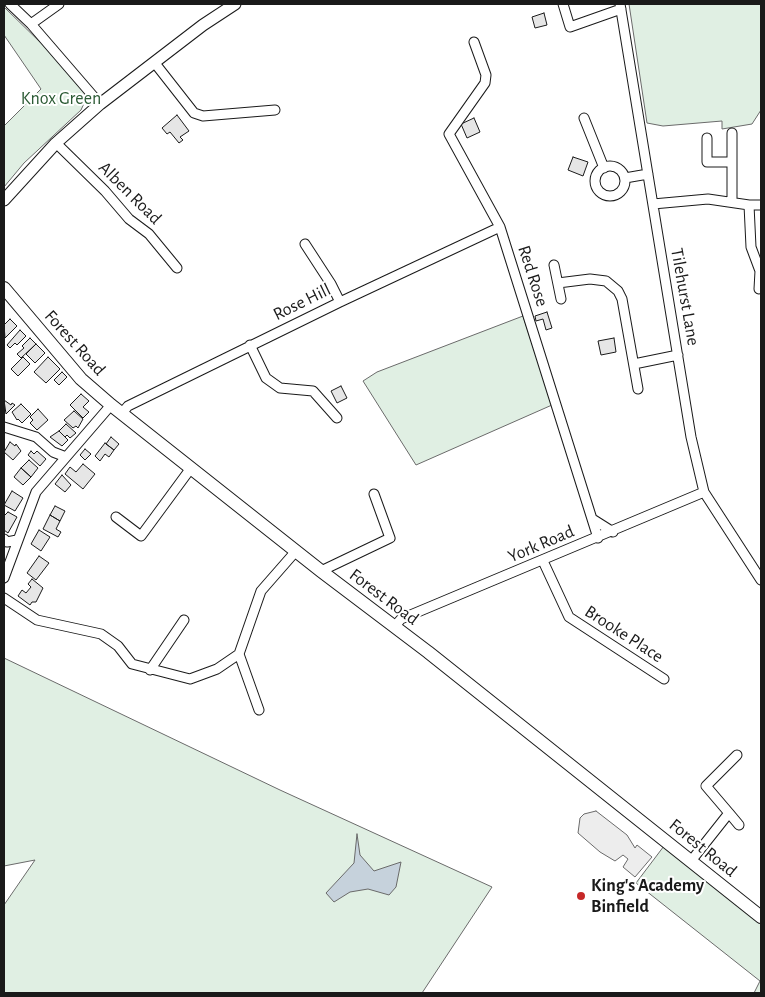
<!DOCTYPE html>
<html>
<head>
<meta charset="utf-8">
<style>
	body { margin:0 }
	#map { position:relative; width:765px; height:997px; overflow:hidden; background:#fff; font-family:"Alegreya Sans",sans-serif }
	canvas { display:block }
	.frame { position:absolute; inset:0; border:5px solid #1a1a1a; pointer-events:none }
</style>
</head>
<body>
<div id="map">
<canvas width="765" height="997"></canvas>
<div class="frame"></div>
</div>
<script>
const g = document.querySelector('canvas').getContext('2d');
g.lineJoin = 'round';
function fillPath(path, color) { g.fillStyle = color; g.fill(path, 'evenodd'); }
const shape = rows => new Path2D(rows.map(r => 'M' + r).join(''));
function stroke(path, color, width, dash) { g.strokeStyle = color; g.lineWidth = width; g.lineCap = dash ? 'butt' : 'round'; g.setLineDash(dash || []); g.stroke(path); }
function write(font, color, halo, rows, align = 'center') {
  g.font = font + ' "Alegreya Sans",sans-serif'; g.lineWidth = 4; g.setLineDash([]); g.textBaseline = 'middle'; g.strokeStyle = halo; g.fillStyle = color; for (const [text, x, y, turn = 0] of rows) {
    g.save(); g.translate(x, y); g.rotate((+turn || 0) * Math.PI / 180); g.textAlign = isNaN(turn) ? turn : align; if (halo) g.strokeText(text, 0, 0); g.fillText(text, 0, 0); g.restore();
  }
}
const green = shape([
	[629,4,761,4,761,110,752,124,722,129,722,121,663,126,647,123,629,4],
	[4,7,44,46,84,92,86,99,81,110,24,163,4,187,4,126,41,89,4,35,4,7],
	[523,316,552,405,416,465,363,381,377,372,523,316],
	[4,658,280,790,492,887,422,993,4,993,4,905,35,860,4,866,4,658],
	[664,846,761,921,761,993,754,993,760,981,636,883,664,846]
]);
fillPath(green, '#e0efe3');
stroke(green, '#6a6a6a', 1);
const parking = shape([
	[596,811,627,835,635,848,637,845,652,857,635,877,623,867,628,859,623,855,615,861,600,852,578,833,580,818,584,814,596,811]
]);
fillPath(parking, '#ededed');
stroke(parking, '#6a6a6a', 1);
const water = shape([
	[357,834,360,855,374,871,401,862,396,887,389,895,368,889,350,892,334,902,326,893,354,863,357,834]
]);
fillPath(water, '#c6d2dc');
stroke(water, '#6a6a6a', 1);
const building = shape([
	[544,13,547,25,535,28,532,17,544,13],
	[177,115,189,131,180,137,183,140,179,143,170,132,167,134,162,128,177,115],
	[474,118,480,132,467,138,461,124,474,118],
	[573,157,588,162,583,176,568,170,573,157],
	[547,312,552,328,546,330,543,319,536,321,535,316,547,312],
	[10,319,17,326,5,338,4,325,10,319],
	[20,330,26,336,17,345,15,343,10,348,7,345,20,330],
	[30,338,36,344,21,358,17,354,24,348,22,346,30,338],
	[614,338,616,352,601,355,598,341,614,338],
	[36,344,45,353,35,363,26,354,36,344],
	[23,357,30,364,18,376,11,369,23,357],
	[48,357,60,369,46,383,34,372,48,357],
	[62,372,67,377,59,385,54,380,62,372],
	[341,386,347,398,337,403,331,391,341,386],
	[81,394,89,401,83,407,89,412,83,418,70,405,81,394],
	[4,400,11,405,12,403,15,405,6,414,4,400],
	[21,404,31,414,22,423,18,419,17,420,12,412,21,404],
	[38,409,48,420,37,430,30,423,33,420,30,417,38,409],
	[74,411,83,419,78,428,76,426,73,428,64,420,74,411],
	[66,424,76,433,70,438,67,435,65,437,59,431,66,424],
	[59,431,68,440,62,446,50,437,59,431],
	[111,437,119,444,114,450,106,444,111,437],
	[10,442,15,446,16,444,21,451,13,460,4,452,10,442],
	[105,443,114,450,109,457,105,454,100,461,95,456,105,443],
	[85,449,91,454,85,460,80,455,85,449],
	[31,451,34,454,37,451,46,459,40,466,28,455,31,451],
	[29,460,38,468,31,477,21,468,29,460],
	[83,464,95,474,83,489,65,474,70,467,76,472,83,464],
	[21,468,31,477,23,485,14,477,21,468],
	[62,475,71,485,65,492,55,484,62,475],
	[12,491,23,498,15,511,4,505,12,491],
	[55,506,65,511,60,521,50,515,55,506],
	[8,512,17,517,8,533,4,530,4,516,8,512],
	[50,515,60,521,56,529,61,532,58,537,43,529,50,515],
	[39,530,50,537,41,551,31,544,39,530],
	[39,556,49,563,36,580,27,573,39,556],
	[32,579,43,588,36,602,32,602,30,605,18,596,22,590,26,593,31,587,28,584,32,579]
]);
fillPath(building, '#e6e6e6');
stroke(building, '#1a1a1a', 1);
const minor = shape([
	[10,4,31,24,100,104],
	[563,4,570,27,621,9],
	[620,4,691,437,704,492,761,580],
	[31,24,59,4],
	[474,42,486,75,485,83,449,134,500,227,598,538],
	[154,62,194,113,203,116,275,110],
	[584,118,604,168],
	[707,138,707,162,732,162],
	[56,143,105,191,129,219,149,234,177,268],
	'595 181a15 15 0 1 1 30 0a15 15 0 1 1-30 0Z',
	[625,178,648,174],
	[732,202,732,133],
	[653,204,708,199,749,205,751,247,760,271,759,289],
	[749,205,761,205],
	[305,244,331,284,340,302],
	[554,265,561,299],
	[558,283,590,279,606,281,618,291,622,299,638,389],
	[250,345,266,378,280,388,313,391,337,418],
	[634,364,678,355],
	[122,413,128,406,340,302,500,227],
	[4,427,36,437,53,452,66,457],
	[116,517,141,536,191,468],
	[594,520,613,532],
	[4,539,7,542,17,540],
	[543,561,569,617,664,679],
	[321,571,390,538,374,494],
	[4,578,36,492,111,405],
	[4,598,37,620,101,634,118,646,132,664,190,679,217,669,239,654,261,591,296,551],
	[394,627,401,619,704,492],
	[239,654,259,710],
	[150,670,184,620],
	[729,813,739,825],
	[691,861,729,813,706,786,737,755]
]);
const tertiary = shape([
	[4,200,56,143,100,104,203,25,235,4]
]);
const secondary = shape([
	[4,288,81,379,111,405,321,571,428,652,761,917]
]);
stroke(minor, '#1a1a1a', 11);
stroke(tertiary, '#1a1a1a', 13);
stroke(secondary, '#1a1a1a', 14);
stroke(minor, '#fff', 9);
stroke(tertiary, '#fff', 11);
stroke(secondary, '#fff', 12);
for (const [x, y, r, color] of [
	[581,896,5,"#c62828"]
]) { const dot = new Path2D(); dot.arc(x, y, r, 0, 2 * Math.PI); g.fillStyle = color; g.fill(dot); stroke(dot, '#fff', 2); }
write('18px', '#2b5a34', '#fff', [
	["Knox Green",61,99]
]);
write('18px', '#1a1a1a', '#fff', [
	["Alben Road",130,193,45],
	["Red Rose",533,276,72],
	["Tilehurst Lane",685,297,80],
	["Rose Hill",302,302,-26],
	["Forest Road",75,343,48],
	["York Road",541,544,-23],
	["Forest Road",384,597,37],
	["Brooke Place",624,634,33],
	["Forest Road",703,848,39]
]);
write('bold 18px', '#1a1a1a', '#fff', [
	["King's Academy",591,886],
	["Binfield",591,907]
], 'left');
</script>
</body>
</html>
